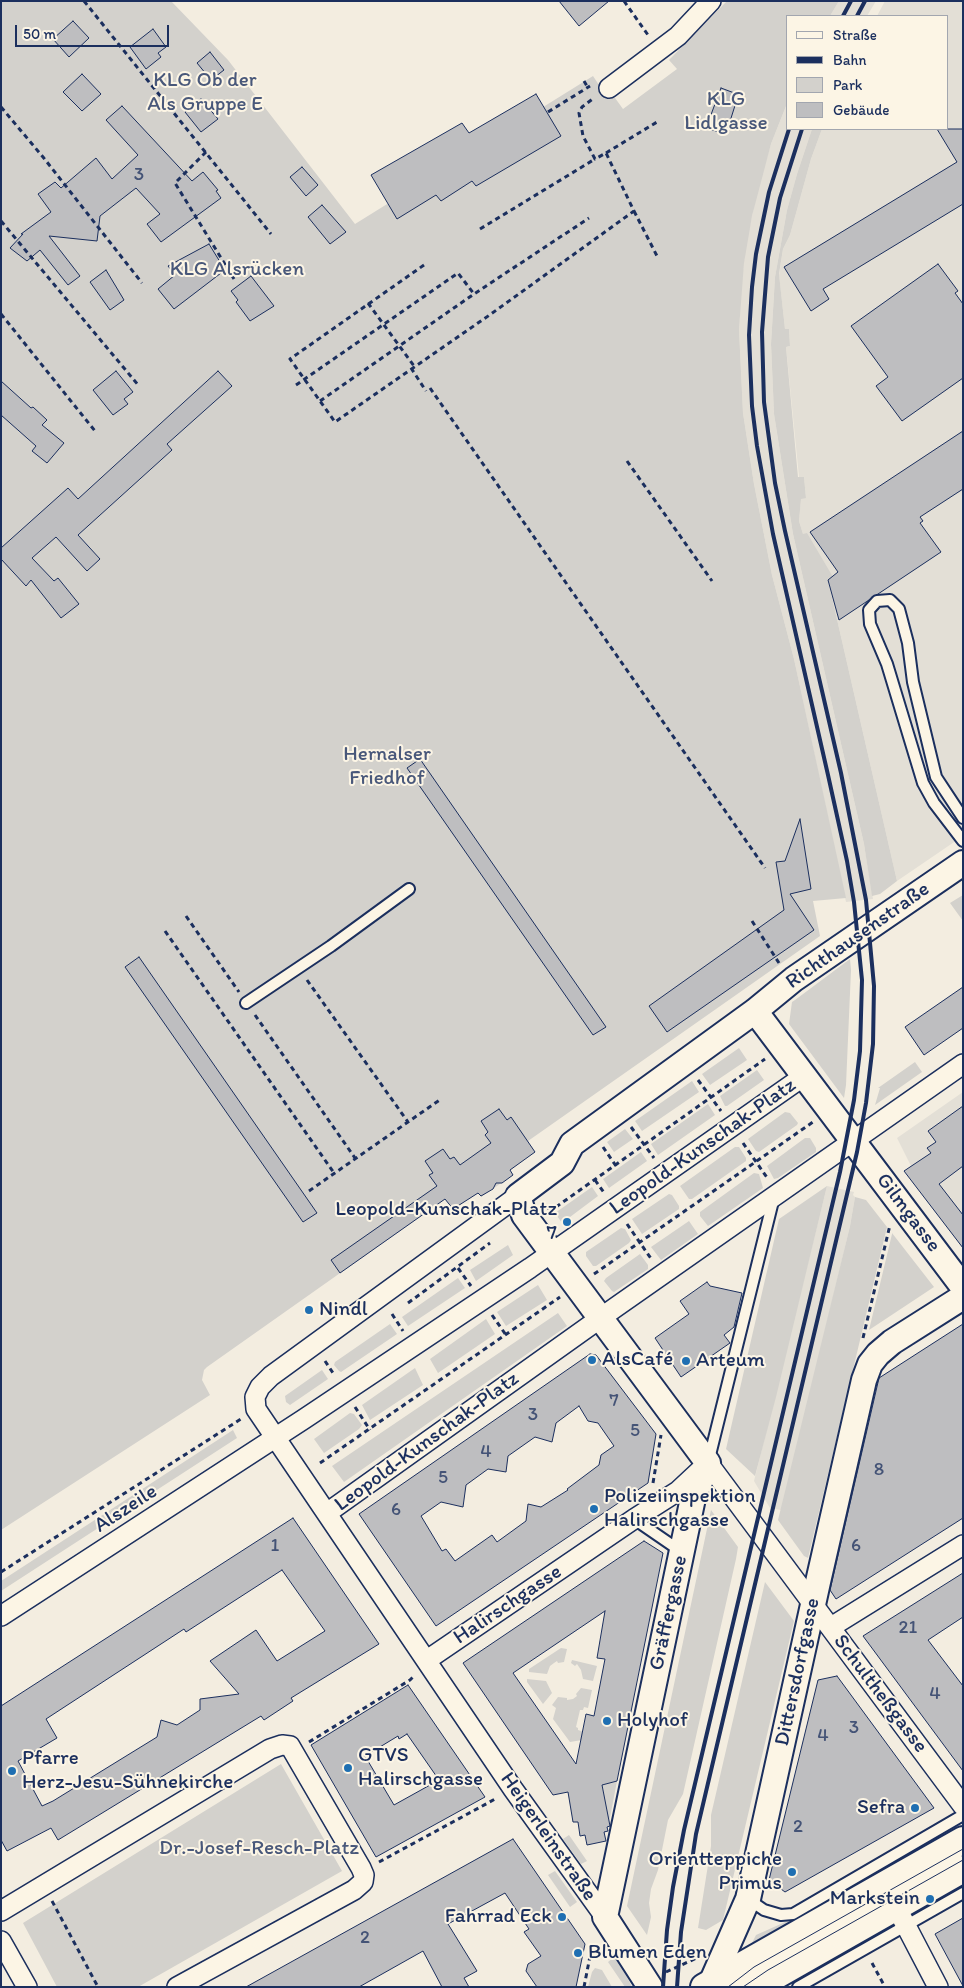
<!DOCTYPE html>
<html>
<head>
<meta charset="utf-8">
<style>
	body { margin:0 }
	#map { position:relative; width:964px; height:1988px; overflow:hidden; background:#f3ede0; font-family:Itim,sans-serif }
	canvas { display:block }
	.frame { position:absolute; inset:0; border:2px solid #1b2f5e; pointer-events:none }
	.legend { position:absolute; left:786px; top:15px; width:162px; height:115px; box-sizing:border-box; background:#fcf5e5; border:1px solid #a2a6af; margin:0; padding:6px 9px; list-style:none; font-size:15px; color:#1b2f5e }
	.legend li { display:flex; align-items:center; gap:10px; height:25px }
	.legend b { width:25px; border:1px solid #a2a6af }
	.scale { position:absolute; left:15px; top:25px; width:154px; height:22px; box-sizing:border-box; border:2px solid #1b2f5e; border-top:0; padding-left:6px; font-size:15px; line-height:18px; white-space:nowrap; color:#1b2f5e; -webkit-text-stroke:4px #fcf5e5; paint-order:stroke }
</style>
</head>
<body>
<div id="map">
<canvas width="964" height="1988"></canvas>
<div class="frame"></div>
<ul class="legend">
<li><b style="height:6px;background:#fcf5e5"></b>Straße</li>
<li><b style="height:6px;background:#1b2f5e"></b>Bahn</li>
<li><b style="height:14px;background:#d3d1cc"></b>Park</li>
<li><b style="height:14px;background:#bebec0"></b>Gebäude</li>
</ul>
<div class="scale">50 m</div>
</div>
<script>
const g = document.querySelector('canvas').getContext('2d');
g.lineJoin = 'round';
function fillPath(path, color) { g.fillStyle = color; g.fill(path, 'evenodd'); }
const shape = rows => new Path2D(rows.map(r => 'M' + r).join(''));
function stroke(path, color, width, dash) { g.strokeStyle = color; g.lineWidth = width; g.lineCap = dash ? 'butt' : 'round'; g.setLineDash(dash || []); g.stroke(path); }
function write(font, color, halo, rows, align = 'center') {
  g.font = font + ' Itim,sans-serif'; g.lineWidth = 4; g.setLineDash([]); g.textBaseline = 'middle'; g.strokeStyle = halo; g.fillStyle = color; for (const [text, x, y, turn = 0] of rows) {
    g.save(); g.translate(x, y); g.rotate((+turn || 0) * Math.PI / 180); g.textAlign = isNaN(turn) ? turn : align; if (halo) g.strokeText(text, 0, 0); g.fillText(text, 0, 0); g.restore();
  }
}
fillPath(shape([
	[839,1,876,1,867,16,830,16],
	[885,1,963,1,963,836,897,881,828,580,803,534,799,521,801,498,806,498,804,477,799,477,786,347,790,346,789,329,785,329,779,275,783,249,790,235,811,159,822,129,948,129,948,16,877,16],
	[788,101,788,129,812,129,797,174,787,210,775,277,771,344,774,414,793,534,864,844,873,899,846,902,794,659,772,575,754,484,743,413,739,329,740,298,746,243,759,184,771,144],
	[963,1092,963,1248,904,1171,911,1166,897,1138],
	[827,1186,854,1192,853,1195,855,1197,850,1226,783,1507,781,1510,770,1508,754,1481]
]), '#e3dfd6');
fillPath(shape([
	[1,1,171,1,228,60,355,224,593,76,605,94,610,91,623,109,677,69,669,60,727,1,839,1,830,16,788,16,788,101,771,144,752,216,744,263,739,329,743,413,754,484,772,575,794,659,846,898,813,901,820,936,528,1141,535,1152,510,1170,513,1175,510,1177,481,1197,479,1192,453,1209,445,1199,207,1367,204,1370,202,1380,210,1395,1,1530],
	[812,129,822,129,811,159,790,235,783,249,779,274,785,329,789,329,790,346,786,347,798,477,804,477,806,498,801,499,799,521,803,534,807,533,833,577,828,580,897,881,880,894,872,896,864,844,793,534,774,414,771,344,775,277,787,210,797,174],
	[963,895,963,921,950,903],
	[850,959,851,970,846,1085,844,1098,789,1024,792,1002,795,1000],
	[739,1048,747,1060,710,1085,702,1074],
	[915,1062,922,1072,875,1105,880,1088,878,1088],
	[757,1070,764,1080,727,1106,725,1106,720,1096],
	[692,1081,699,1092,642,1131,635,1121],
	[708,1104,715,1115,658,1155,651,1144],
	[785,1112,790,1113,798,1123,797,1125,759,1152,756,1151,748,1139],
	[625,1129,633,1139,614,1152,607,1142],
	[805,1138,810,1138,816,1148,816,1152,778,1178,774,1179,767,1166],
	[735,1147,739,1147,746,1158,746,1161,692,1199,689,1199,680,1186],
	[641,1152,647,1161,609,1188,603,1179],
	[754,1173,759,1174,763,1188,708,1226,700,1216,700,1212],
	[827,1186,776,1397,755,1476,726,1449,779,1219],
	[592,1187,598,1196,562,1223,555,1213],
	[669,1194,672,1195,679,1206,679,1209,642,1234,632,1219],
	[855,1197,866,1200,887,1227,808,1558,804,1556,778,1520,850,1226],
	[689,1221,698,1234,661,1260,651,1247],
	[621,1228,625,1229,631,1240,629,1243,596,1266,593,1266,586,1256,586,1252],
	[892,1233,934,1287,869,1330,892,1234],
	[508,1245,513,1255,476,1281,470,1270],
	[640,1254,648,1265,648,1269,614,1292,612,1291,604,1281,606,1278],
	[458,1278,465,1288,408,1326,402,1317],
	[538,1285,547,1300,506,1326,497,1312],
	[558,1313,567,1326,344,1482,332,1466],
	[486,1319,495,1334,438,1373,430,1359],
	[390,1324,397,1334,341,1372,339,1371,334,1365,335,1362],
	[415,1368,423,1385,370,1420,362,1405],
	[322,1370,328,1379,290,1405,286,1402,285,1396],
	[350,1413,354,1414,362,1425,359,1429,324,1453,314,1439],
	[233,1430,237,1438,1,1591,1,1581],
	[711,1510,738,1547,736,1559,683,1794,668,1820,658,1870,651,1889,649,1903,651,1917,647,1935,627,1906],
	[765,1582,794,1621,723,1920,706,1930,698,1928,711,1846,711,1815],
	[561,1648,567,1649,564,1662,558,1663,557,1661,554,1663,550,1666,547,1674,529,1672,529,1669],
	[572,1660,597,1666,593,1681,583,1679,581,1670,577,1664,575,1666,571,1663],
	[527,1679,546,1681,552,1693,543,1704,527,1682],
	[581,1688,592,1690,588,1708,584,1707,583,1710,580,1710,576,1727,578,1728,578,1730,584,1732,582,1740,570,1742,553,1719,556,1708,552,1705,558,1697,567,1698,567,1700,573,1699,577,1696,576,1694],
	[281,1764,342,1871,138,1987,57,1987,23,1923],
	[617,1781,609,1823,602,1785],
	[952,1829,956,1836,866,1886,862,1880],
	[569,1835,587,1861,581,1864,563,1839],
	[555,1871,577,1902,570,1907,548,1875],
	[854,1884,858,1891,746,1955,756,1935,783,1923],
	[877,1925,882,1933,786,1987,767,1987],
	[614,1957,628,1979,632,1987,625,1987,608,1962],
	[595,1968,602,1970,612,1987,588,1987,592,1972]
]), '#d3d1cc');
const building = shape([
	[559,1,609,1,579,26,559,1],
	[73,21,89,38,69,57,53,39,73,21],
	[153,29,166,47,158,53,161,57,146,69,130,47,153,29],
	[210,52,224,70,211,80,197,63,210,52],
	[82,74,101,94,82,111,63,92,82,74],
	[721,88,737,94,738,96,726,134,706,128,721,88],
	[536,94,561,136,476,186,472,181,441,201,436,195,397,219,371,175,462,123,469,133,536,94],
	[201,99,218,119,201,132,185,112,201,99],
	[122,106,192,181,203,172,218,190,216,191,221,198,161,242,147,224,160,214,136,188,100,216,97,241,49,236,80,276,68,285,40,250,27,261,10,248,23,234,21,234,51,212,38,194,55,182,61,188,96,158,112,179,138,155,106,120,122,106],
	[937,129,963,129,963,204,823,289,829,299,811,311,784,267,957,162,937,129],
	[302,167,318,185,306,196,290,177,302,167],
	[322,205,346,232,330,244,308,217,322,205],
	[209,244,225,270,174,309,158,289,175,275,168,266,209,244],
	[938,264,958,291,955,293,963,304,963,378,902,421,876,386,888,377,851,326,938,264],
	[106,270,124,300,110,310,90,282,106,270],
	[251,276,274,306,250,321,236,302,238,300,231,291,251,276],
	[116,371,133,392,124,399,128,404,113,415,93,390,116,371],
	[218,371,232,386,167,444,172,450,78,535,100,559,87,571,56,537,32,558,54,581,58,578,79,604,61,618,31,580,26,586,1,559,1,548,68,488,78,499,218,371],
	[1,381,31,408,33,407,47,420,42,425,64,443,47,463,32,451,36,446,1,415,1,381],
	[963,431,963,489,920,517,923,521,920,523,941,552,839,620,828,580,838,572,810,532,963,431],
	[420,759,606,1027,593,1035,407,768,420,759],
	[800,819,811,889,790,894,814,930,667,1032,649,1006,784,910,776,862,785,861,800,819],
	[139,957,317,1213,303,1222,125,967,139,957],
	[963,987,963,1028,924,1055,905,1027,963,987],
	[963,1106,963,1166,939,1184,963,1215,963,1248,904,1171,931,1153,927,1148,936,1142,928,1131,963,1106],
	[499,1109,507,1120,511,1117,535,1152,510,1170,513,1175,502,1183,496,1183,493,1189,481,1196,478,1193,453,1209,445,1199,340,1273,331,1260,437,1186,429,1175,433,1173,425,1161,443,1149,450,1159,454,1157,460,1165,491,1143,485,1135,488,1132,481,1121,499,1109],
	[707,1282,710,1286,742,1293,734,1327,724,1335,730,1343,681,1377,655,1338,689,1314,680,1301,707,1282],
	[963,1324,963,1518,836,1599,830,1590,879,1378,963,1324],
	[590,1354,596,1355,656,1434,648,1483,436,1626,359,1514,590,1354],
	[579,1406,588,1421,598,1423,614,1446,601,1455,599,1465,567,1489,568,1490,541,1507,528,1504,526,1521,497,1542,492,1535,455,1561,446,1549,442,1551,421,1516,441,1502,463,1507,466,1485,488,1469,506,1472,508,1456,535,1437,552,1442,556,1423,579,1406],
	[293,1518,379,1644,291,1698,293,1701,264,1720,261,1716,58,1840,51,1828,7,1851,1,1840,1,1706,293,1518],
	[282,1570,325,1631,277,1661,256,1630,210,1661,239,1694,200,1699,200,1710,177,1725,161,1720,157,1737,53,1801,42,1806,18,1761,57,1738,46,1719,184,1629,186,1632,282,1570],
	[644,1541,663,1553,617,1781,602,1785,610,1826,607,1827,608,1831,604,1832,606,1841,587,1845,585,1835,580,1836,578,1822,573,1822,568,1792,553,1795,463,1663,644,1541],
	[605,1611,597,1658,605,1659,594,1716,586,1714,576,1764,513,1673,605,1611],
	[963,1573,963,1617,928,1640,963,1686,963,1771,863,1636,963,1573],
	[837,1676,934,1808,785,1892,769,1880,818,1680,837,1676],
	[408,1685,485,1797,376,1857,311,1745,408,1685],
	[407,1734,439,1780,394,1805,365,1756,398,1736,399,1739,407,1734],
	[513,1839,585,1944,576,1987,537,1987,526,1971,528,1964,541,1956,524,1932,529,1929,505,1893,448,1924,477,1971,464,1978,469,1987,442,1987,423,1951,359,1987,246,1987,513,1839],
	[963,1918,963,1986,935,1934,963,1918]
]);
fillPath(building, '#bebec0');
stroke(building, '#1b2f5e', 1);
const service = shape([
	[963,818,936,777,913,682,908,643,899,609,890,600,877,601,869,610,870,624,887,664,923,783,934,803,963,841],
	[246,1003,331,946,409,889],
	[709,1459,774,1197],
	[634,1519,682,1552],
	[748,1899,764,1910,781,1915,793,1914,963,1815],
	[735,1987,758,1971],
	[798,1987,963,1893]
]);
const minor = shape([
	[609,88,678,36,711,1],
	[518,1196,271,1376,260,1387,255,1397,256,1409,513,1789,605,1917],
	[327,1513,616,1307,963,1064],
	[1,1616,304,1419,530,1268,804,1076],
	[831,1627,963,1545],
	[427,1660,634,1519,678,1491,708,1463,963,1806],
	[891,1897,938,1987],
	[1,1911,270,1749,282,1745,290,1746,361,1868,364,1875,363,1882,354,1890,177,1987],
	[1,1941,27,1987]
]);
const tertiary = shape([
	[755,1011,963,1287],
	[650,1987,605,1917,693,1498,708,1463,524,1215,518,1196,562,1163,572,1144,755,1011,794,979,963,863],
	[707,1987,712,1981,748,1899,818,1582,864,1380,870,1364,878,1354,892,1342,963,1297]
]);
const secondary = shape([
	[704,1987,963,1840],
	[756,1987,963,1869]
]);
stroke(service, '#1b2f5e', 14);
stroke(minor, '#1b2f5e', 22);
stroke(tertiary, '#1b2f5e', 28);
stroke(secondary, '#1b2f5e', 30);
stroke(shape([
	[84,1,271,234],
	[624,1,648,35],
	[584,81,588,88],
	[1,107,43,157,142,283],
	[548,112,590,86],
	[206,152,175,183,234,279],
	[606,153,657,122],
	[634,211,657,256],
	[1,221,139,386],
	[480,229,595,159],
	[424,265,290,359,335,422,491,314,634,211,606,153,595,159,583,136,579,113,582,107,594,98],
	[368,303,414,366],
	[1,314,95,431],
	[411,368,426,391],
	[296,385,458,273,474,294],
	[430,388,765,868],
	[320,401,474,294,589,218],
	[627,461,712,581],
	[186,916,239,992],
	[752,921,779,963],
	[165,931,334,1173],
	[307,980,408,1122],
	[255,1015,355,1158],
	[698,1080,721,1111],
	[631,1127,654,1158],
	[743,1143,768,1179],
	[603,1147,616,1166],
	[595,1180,605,1194],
	[309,1191,441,1099],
	[547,1208,556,1207,765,1059],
	[627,1224,652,1260],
	[458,1268,471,1286],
	[594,1274,813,1122],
	[408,1303,490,1243],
	[392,1314,403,1331],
	[492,1315,506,1335],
	[863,1338,890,1225],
	[325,1361,335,1376],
	[355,1407,370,1430],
	[320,1463,560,1297],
	[653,1483,661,1435],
	[1,1572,241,1419],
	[309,1742,410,1680,414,1676],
	[379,1862,497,1798],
	[52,1901,98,1987],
	[872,1963,885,1987],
	[666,1972,699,1957],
	[584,1987,592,1946]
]), '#1b2f5e', 3, [5, 4]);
stroke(service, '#fcf5e5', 10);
stroke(minor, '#fcf5e5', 19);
stroke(tertiary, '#fcf5e5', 24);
stroke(secondary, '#fcf5e5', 26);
stroke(shape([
	[728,1987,754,1967,963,1849],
	[743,1987,768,1970,963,1860]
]), '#1b2f5e', 1);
stroke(shape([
	[843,16,851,1],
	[857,16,865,1],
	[663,1987,667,1930,673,1887,684,1830,840,1172,854,1100,860,1051,862,980,854,902,847,861,828,775,773,534,757,446,752,406,749,335,752,287,756,254,769,192,789,129],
	[677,1987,681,1932,696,1834,857,1152,866,1103,873,1044,874,986,866,900,841,773,785,531,775,483,764,402,762,332,768,257,780,198,802,129]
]), '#1b2f5e', 4);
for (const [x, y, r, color] of [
	[567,1222,5,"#1f6fb2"],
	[309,1310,5,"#1f6fb2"],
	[592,1360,5,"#1f6fb2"],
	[686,1361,5,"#1f6fb2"],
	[594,1509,5,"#1f6fb2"],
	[607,1721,5,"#1f6fb2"],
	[348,1768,5,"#1f6fb2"],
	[12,1771,5,"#1f6fb2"],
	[915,1808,5,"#1f6fb2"],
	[792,1872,5,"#1f6fb2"],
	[930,1899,5,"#1f6fb2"],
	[562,1917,5,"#1f6fb2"],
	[578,1953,5,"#1f6fb2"]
]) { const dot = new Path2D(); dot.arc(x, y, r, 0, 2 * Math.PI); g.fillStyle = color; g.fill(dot); stroke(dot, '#fcf5e5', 2); }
write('19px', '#445376', null, [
	["3",139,175],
	["7",614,1401],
	["3",533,1415],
	["5",635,1431],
	["4",486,1452],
	["8",879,1470],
	["5",443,1478],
	["6",396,1510],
	["1",275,1546],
	["6",856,1546],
	["21",908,1628],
	["4",935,1694],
	["3",854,1728],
	["4",823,1736],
	["2",798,1827],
	["2",365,1938]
]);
write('21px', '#49587a', '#fcf5e5', [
	["KLG Ob der",205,81],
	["Als Gruppe E",205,105],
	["KLG",726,100],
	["Lidlgasse",726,124],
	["KLG Alsrücken",237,270],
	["Hernalser",387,755],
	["Friedhof",387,779],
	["Dr.-Josef-Resch-Platz",259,1849]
]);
write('21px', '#1b2f5e', '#fcf5e5', [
	["Richthausenstraße",858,936,-35],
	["Leopold-Kunschak-Platz",703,1147,-35],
	["Gilmgasse",908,1213,53],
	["Leopold-Kunschak-Platz",427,1442,-36],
	["Alszeile",126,1509,-33],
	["Halirschgasse",508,1605,-34],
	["Gräffergasse",669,1613,-78],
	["Dittersdorfgasse",798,1672,-78],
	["Schultheßgasse",880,1694,53],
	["Heigerleinstraße",548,1837,55]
]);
write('21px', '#1b2f5e', '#fcf5e5', [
	["Leopold-Kunschak-Platz",557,1210,"right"],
	["7",557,1234,"right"],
	["Nindl",319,1310],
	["AlsCafé",602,1360],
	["Arteum",696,1361],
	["Polizeiinspektion",604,1497],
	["Halirschgasse",604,1521],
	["Holyhof",617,1721],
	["GTVS",358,1756],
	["Halirschgasse",358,1780],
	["Pfarre",22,1759],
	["Herz-Jesu-Sühnekirche",22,1783],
	["Sefra",905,1808,"right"],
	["Orientteppiche",782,1860,"right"],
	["Primus",782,1884,"right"],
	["Markstein",920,1899,"right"],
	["Fahrrad Eck",552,1917,"right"],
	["Blumen Eden",588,1953]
], 'left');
</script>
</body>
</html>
